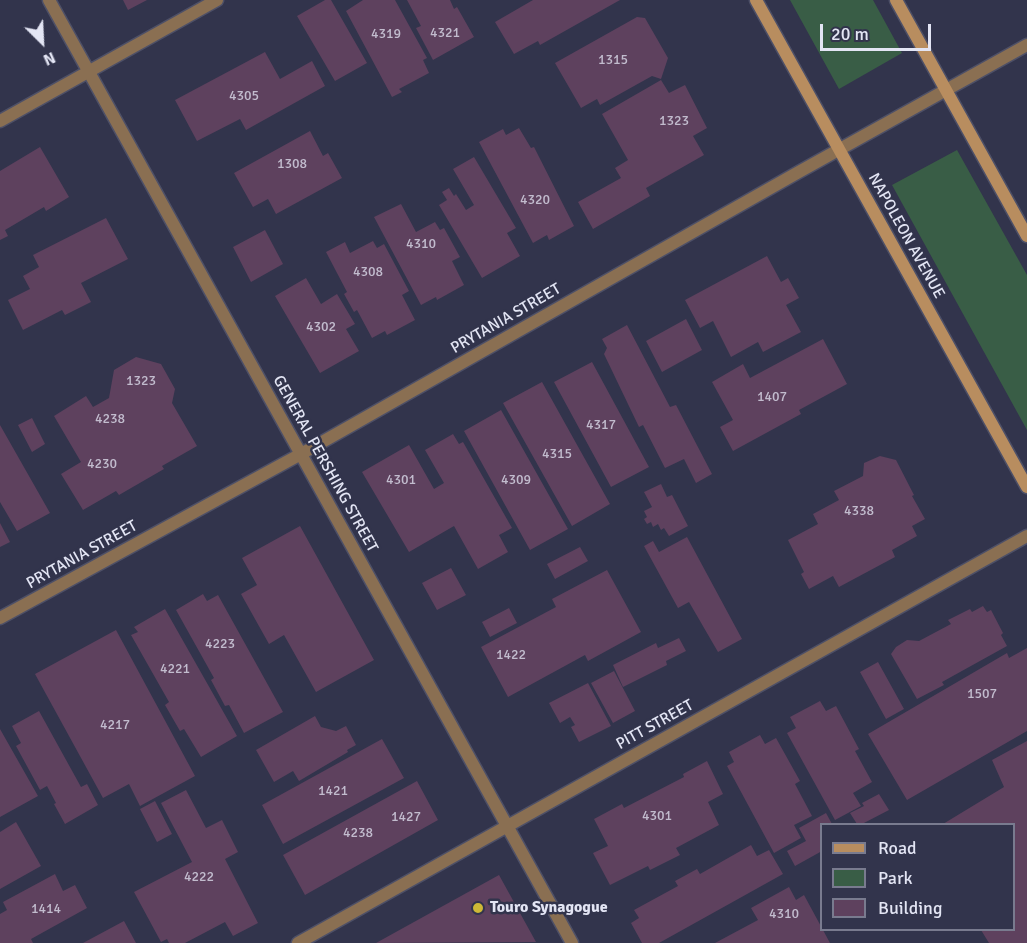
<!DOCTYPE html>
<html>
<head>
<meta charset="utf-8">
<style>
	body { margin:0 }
	#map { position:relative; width:1027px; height:943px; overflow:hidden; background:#32344c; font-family:Signika,sans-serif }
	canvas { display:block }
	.legend { position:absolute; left:820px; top:823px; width:195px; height:108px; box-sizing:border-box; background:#32344c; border:2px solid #797b8f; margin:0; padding:8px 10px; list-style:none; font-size:18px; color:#e3e5f4 }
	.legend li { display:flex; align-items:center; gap:12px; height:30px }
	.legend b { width:30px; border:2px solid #797b8f }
	.north { position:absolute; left:12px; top:12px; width:60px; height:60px; -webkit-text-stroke:4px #32344c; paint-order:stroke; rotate:156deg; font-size:16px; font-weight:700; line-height:24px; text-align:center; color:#e3e5f4 }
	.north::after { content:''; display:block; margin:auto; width:21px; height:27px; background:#e3e5f4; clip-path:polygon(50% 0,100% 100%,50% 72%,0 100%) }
	.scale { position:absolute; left:820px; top:24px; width:111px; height:27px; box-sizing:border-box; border:3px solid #e3e5f4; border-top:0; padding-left:8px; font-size:18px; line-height:21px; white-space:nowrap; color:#e3e5f4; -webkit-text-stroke:4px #32344c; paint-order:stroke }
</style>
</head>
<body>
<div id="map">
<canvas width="1027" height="943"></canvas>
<ul class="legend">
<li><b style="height:8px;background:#b88d5f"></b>Road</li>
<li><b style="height:16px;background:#395d46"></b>Park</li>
<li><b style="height:16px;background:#5e415e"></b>Building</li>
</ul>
<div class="north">N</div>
<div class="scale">20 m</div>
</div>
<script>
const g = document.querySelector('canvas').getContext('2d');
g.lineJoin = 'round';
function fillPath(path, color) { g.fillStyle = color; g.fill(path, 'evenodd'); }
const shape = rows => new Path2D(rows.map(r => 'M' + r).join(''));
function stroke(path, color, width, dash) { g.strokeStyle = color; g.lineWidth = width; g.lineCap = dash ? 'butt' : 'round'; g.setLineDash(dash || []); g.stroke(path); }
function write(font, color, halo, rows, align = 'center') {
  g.font = font + ' Signika,sans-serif'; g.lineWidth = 5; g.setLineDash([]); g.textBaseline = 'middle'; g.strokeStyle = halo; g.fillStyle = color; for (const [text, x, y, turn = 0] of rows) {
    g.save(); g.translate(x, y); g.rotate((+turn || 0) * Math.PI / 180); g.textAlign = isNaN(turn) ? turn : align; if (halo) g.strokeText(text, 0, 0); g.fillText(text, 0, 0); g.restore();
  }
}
fillPath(shape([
	[790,0,873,0,902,53,839,89],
	[957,150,1027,275,1027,430,892,185]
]), '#395d46');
fillPath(shape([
	[123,0,147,0,128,10],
	[325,0,331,0,367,63,335,81,297,16],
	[363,0,395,0,427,58,423,60,429,73,399,89,402,92,392,97,346,11],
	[407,0,450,0,454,9,457,7,474,37,433,60,416,28,421,26],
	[533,0,620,0,540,45,538,41,514,54,495,22],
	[637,17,645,18,668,58,661,79,652,76,600,105,597,99,581,108,555,63],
	[265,52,280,79,312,61,325,86,246,130,240,119,197,141,175,100],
	[661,80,669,93,685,85,707,128,693,136,704,155,646,188,650,196,593,229,578,202,621,178,615,168,628,160,602,114],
	[519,128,531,148,534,147,574,226,549,240,547,235,533,243,479,142,503,129,506,135],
	[310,131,323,156,328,153,342,178,276,214,268,199,253,207,234,173],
	[40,147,69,197,46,211,44,207,5,230,8,236,0,240,0,171],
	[474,157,516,228,507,233,520,256,482,278,439,205,447,200,442,192,449,188,454,196,456,194,466,210,474,205,453,169],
	[401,204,416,232,435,222,440,230,444,228,460,257,452,261,464,285,437,300,436,297,421,305,374,217],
	[106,218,128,259,81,283,91,302,65,315,62,310,23,330,8,300,30,289,23,276,39,267,33,255],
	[265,230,283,264,251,282,233,247],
	[373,241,377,248,384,244,409,291,402,295,415,320,387,335,385,331,372,338,357,310,354,312,344,294,347,292,326,252,345,242,350,253],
	[767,256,781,282,788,278,799,298,786,305,801,332,763,352,758,342,731,357,713,321,700,328,685,300],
	[306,278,321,304,337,294,355,324,346,329,359,351,320,373,275,296],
	[686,319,702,350,662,372,646,341],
	[627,325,670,407,676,405,712,474,696,483,684,459,665,468,643,425,639,427,604,354,607,348,602,339],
	[823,339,847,384,799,410,801,414,733,451,720,427,733,420,712,382,743,364,750,378],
	[136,357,161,364,175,389,172,403,197,446,162,466,164,469,119,495,116,491,83,510,61,474,81,462,54,416,86,396,93,407,109,398,114,370],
	[592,362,649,467,611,487,554,382],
	[542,382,610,504,572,526,503,403],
	[501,410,568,529,530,550,464,431],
	[32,418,45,444,32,452,18,425],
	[0,425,50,513,17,531,0,502],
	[453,434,459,444,463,442,512,528,499,535,508,552,478,569,454,526,409,552,362,472,409,445,434,489,444,483,425,450],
	[880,456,896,460,914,495,912,496,925,519,912,526,917,536,892,550,895,557,839,587,833,576,809,589,801,574,804,572,788,540,818,524,813,514,839,500,834,491,863,476,864,463],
	[661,484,667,497,672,495,688,526,669,536,664,528,661,530,658,524,653,527,651,522,647,524,644,519,647,517,644,511,652,507,644,492],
	[0,523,10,542,0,547],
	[300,526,374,660,316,692,284,635,269,644,241,594,257,585,242,558],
	[687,537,742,639,718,652,689,602,678,608,644,546,653,541,659,552],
	[580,547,588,561,555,579,547,564],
	[451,568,466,595,437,610,422,583],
	[607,570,641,632,588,661,585,655,508,697,481,647,556,607,552,599],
	[203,594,207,601,218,595,283,712,244,733,229,705,225,706,211,680,214,678,176,610],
	[983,606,987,612,991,610,1003,633,1001,635,1007,646,942,682,944,685,917,699,891,654,896,647,907,640,919,641,951,624,948,620,970,609,972,612],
	[509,608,517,623,490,637,482,622],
	[165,609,237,736,201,757,184,729,180,731,165,705,169,702,131,635,138,632,134,627],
	[116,630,195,776,140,806,129,784,103,798,35,674],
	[679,638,686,651,666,661,667,665,623,687,613,665,656,643,658,648],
	[1027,648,1027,731,907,800,868,734,1007,653,1009,658],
	[878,662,904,709,886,719,860,672],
	[614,671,635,711,613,723,591,683],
	[588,683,611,726,579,742,571,727,575,725,570,717,560,723,549,703],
	[820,701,826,711,836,706,859,749,855,751,872,782,853,793,861,806,835,820,787,733,796,728,790,717],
	[39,711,81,787,87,784,98,805,65,824,54,804,56,803,47,786,40,790,16,746,21,743,12,726],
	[315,716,321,727,336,731,346,726,356,745,347,750,348,752,299,781,293,771,274,782,256,750],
	[0,729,38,796,0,817],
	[760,735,765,744,776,738,800,781,795,784,812,816,794,825,801,838,774,853,727,766,734,762,729,752],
	[382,739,404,778,283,844,262,805],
	[1027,741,1027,943,989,943,981,930,1014,930,1014,824,943,824,1004,787,992,760],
	[707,761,723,794,708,802,719,825,676,848,680,855,650,870,648,866,610,885,593,853,608,846,594,819,622,804,624,808,684,777,683,774],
	[417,781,438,820,305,895,283,855],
	[186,790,206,828,222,820,238,852,225,859,258,923,233,936,225,922,185,943,169,943,167,939,161,942,134,892,192,862,161,803],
	[879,794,889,810,862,824,857,824,850,813,864,806,862,803],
	[155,801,172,834,157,842,140,809],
	[826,813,832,824,822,824,822,851,795,866,787,851,806,841,799,828],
	[16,822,41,866,0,889,0,832],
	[751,845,757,856,769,850,783,874,659,943,642,943,631,923,639,918,634,910,678,886,675,881,697,869,700,874],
	[55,874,63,891,75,885,87,908,31,939,33,943,0,943,0,914,7,910,3,902],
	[499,875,536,942,376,943],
	[789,887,796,900,804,895,830,943,715,943,758,920,751,908],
	[124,921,136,943,83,943]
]), '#5e415e');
const street = shape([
	[49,0,572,943],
	[0,121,217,0],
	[0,618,301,454,797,173,1027,45],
	[298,943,1027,536]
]);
const secondary = shape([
	[756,0,1027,487],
	[896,0,1027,236]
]);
stroke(street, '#4e5067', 15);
stroke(secondary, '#4e5067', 15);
stroke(street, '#8a6f52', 12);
stroke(secondary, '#b88d5f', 12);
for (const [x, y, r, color] of [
	[478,908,6,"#ceb837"]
]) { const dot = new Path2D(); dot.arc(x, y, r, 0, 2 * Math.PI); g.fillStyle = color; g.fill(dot); stroke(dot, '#32344c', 2); }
write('14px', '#c2bcce', null, [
	["4321",445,33],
	["4319",386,34],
	["1315",613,60],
	["4305",244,96],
	["1323",674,121],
	["1308",292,164],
	["4320",535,200],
	["4310",421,244],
	["4308",368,272],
	["4302",321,327],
	["1323",141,381],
	["1407",772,397],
	["4238",110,419],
	["4317",601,425],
	["4315",557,454],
	["4230",102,464],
	["4301",401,480],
	["4309",516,480],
	["4338",859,511],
	["4223",220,644],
	["1422",511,655],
	["4221",175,669],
	["1507",982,694],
	["4217",115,725],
	["1421",333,791],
	["4301",657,816],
	["1427",406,817],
	["4238",358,833],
	["4222",199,877],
	["1414",46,909],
	["4310",784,914]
]);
write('16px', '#e3e5f4', '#32344c', [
	["NAPOLEON AVENUE",906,236,61],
	["PRYTANIA STREET",506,319,-30],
	["GENERAL PERSHING STREET",325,464,61],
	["PRYTANIA STREET",82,555,-29],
	["PITT STREET",655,725,-29]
]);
write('bold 16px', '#e3e5f4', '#32344c', [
	["Touro Synagogue",490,908]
], 'left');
</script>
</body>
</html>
